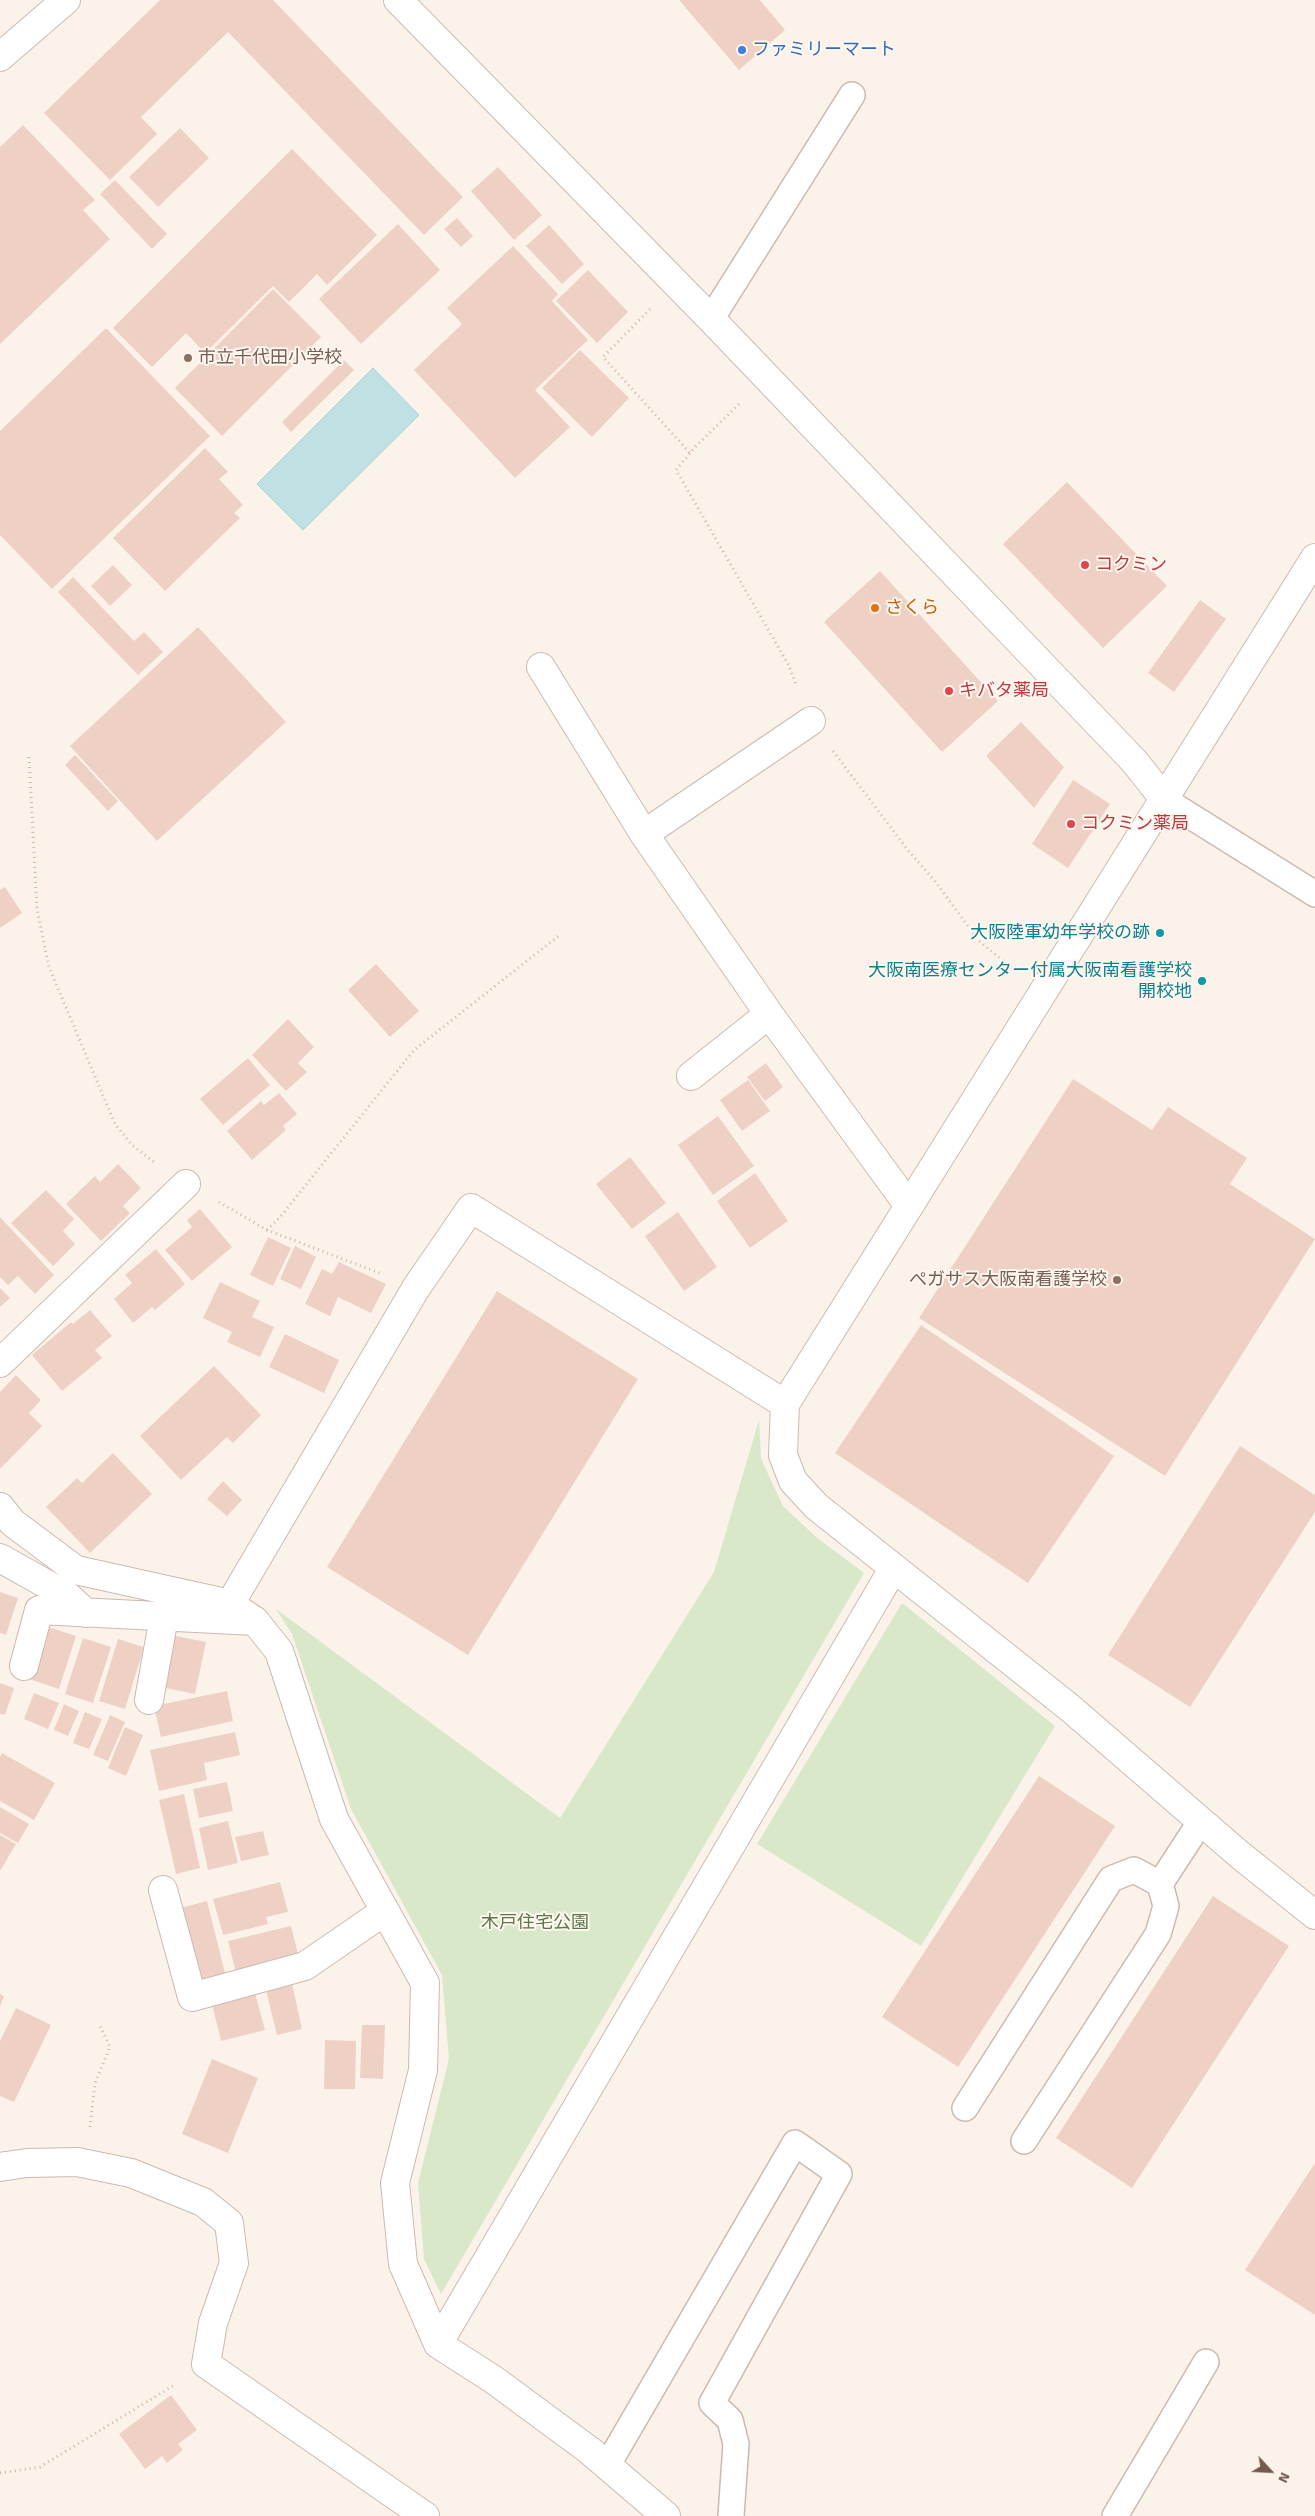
<!DOCTYPE html>
<html>
<head>
<meta charset="utf-8">
<style>
	body { margin:0 }
	#map { position:relative; width:1315px; height:2516px; overflow:hidden; background:#fbf3ea; font-family:Signika,sans-serif }
	canvas { display:block }
	.north { position:absolute; left:1245px; top:2446px; width:50px; height:50px; -webkit-text-stroke:4px #fef7f0; paint-order:stroke; rotate:115deg; font-size:14px; font-weight:700; line-height:20px; text-align:center; color:#74594f }
	.north::after { content:''; display:block; margin:auto; width:18px; height:22px; background:#74594f; clip-path:polygon(50% 0,100% 100%,50% 72%,0 100%) }
</style>
</head>
<body>
<div id="map">
<canvas width="1315" height="2516"></canvas>
<div class="north">N</div>
</div>
<script>
const g = document.querySelector('canvas').getContext('2d');
g.lineJoin = 'round';
function fillPath(path, color) { g.fillStyle = color; g.fill(path, 'evenodd'); }
const shape = rows => new Path2D(rows.map(r => 'M' + r).join(''));
function stroke(path, color, width, dash) { g.strokeStyle = color; g.lineWidth = width; g.lineCap = dash ? 'butt' : 'round'; g.setLineDash(dash || []); g.stroke(path); }
function write(font, color, halo, rows, align = 'center') {
  g.font = font + ' Signika,"Noto Sans JP",sans-serif'; g.lineWidth = 4; g.setLineDash([]); g.textBaseline = 'middle'; g.strokeStyle = halo; g.fillStyle = color; for (const [text, x, y, turn = 0] of rows) {
    g.save(); g.translate(x, y); g.rotate((+turn || 0) * Math.PI / 180); g.textAlign = isNaN(turn) ? turn : align; if (halo) g.strokeText(text, 0, 0); g.fillText(text, 0, 0); g.restore();
  }
}
fillPath(shape([
	[759,1420,761,1459,783,1506,816,1537,864,1573,441,2294,424,2259,418,2183,449,2059,442,1975,351,1809,292,1634,276,1609,560,1818,714,1572],
	[902,1603,1055,1726,921,1946,757,1844]
]), '#d8e8c9');
const water = shape([
	[373,368,419,415,303,530,257,484,373,368]
]);
fillPath(water, '#bfe1e3');
stroke(water, '#a7d1d4', 1);
fillPath(shape([
	[160,0,273,0,463,197,424,235,228,32,141,117,157,134,110,180,44,113],
	[679,0,760,0,785,30,739,70],
	[23,125,95,200,83,210,110,239,0,344,0,147],
	[180,128,209,158,158,207,129,177],
	[292,149,377,235,327,285,317,274,289,302,273,286,205,353,186,333,152,367,113,328],
	[498,167,542,215,514,240,471,191],
	[115,180,167,234,152,249,100,194],
	[457,218,473,236,461,247,444,229],
	[398,224,440,270,361,344,319,299],
	[549,225,584,264,562,284,526,246],
	[513,246,558,294,552,301,588,340,535,390,570,427,515,478,414,370,462,324,447,308],
	[588,270,628,312,597,343,556,301],
	[273,289,321,337,222,436,175,388],
	[106,328,210,436,52,589,0,535,0,431],
	[580,350,629,398,592,437,542,388],
	[344,360,354,370,291,432,282,422],
	[205,448,228,472,219,479,243,505,234,513,240,518,165,591,113,538],
	[1067,482,1167,586,1103,648,1003,544],
	[113,565,132,585,110,606,91,586],
	[880,571,998,701,942,752,824,622],
	[73,577,134,641,144,632,163,652,138,675,58,592],
	[1200,600,1226,619,1174,692,1148,673],
	[198,627,286,722,157,841,70,746],
	[1021,722,1064,767,1034,808,986,756],
	[75,755,118,801,108,811,65,765],
	[1073,780,1110,804,1068,868,1032,844],
	[5,887,22,913,0,928,0,890],
	[376,964,419,1011,390,1037,348,990],
	[288,1019,314,1047,298,1063,307,1072,286,1091,252,1055],
	[248,1058,270,1085,223,1125,200,1099],
	[766,1063,783,1087,765,1101,747,1077],
	[1073,1079,1152,1130,1168,1107,1247,1158,1230,1184,1315,1239,1165,1476,919,1318],
	[748,1080,770,1111,742,1131,720,1100],
	[279,1093,297,1114,283,1126,286,1130,252,1160,227,1131,261,1101,264,1105],
	[718,1116,754,1166,713,1195,678,1145],
	[630,1157,666,1203,632,1229,596,1184],
	[118,1164,141,1188,123,1206,130,1213,101,1241,66,1204,95,1176,100,1182],
	[755,1173,788,1221,750,1248,717,1201],
	[46,1190,74,1219,63,1231,75,1244,53,1266,11,1223],
	[200,1209,232,1247,192,1281,165,1250,192,1227,187,1220],
	[678,1212,717,1267,684,1291,645,1236],
	[0,1217,54,1275,35,1294,18,1276,8,1285,0,1277],
	[268,1237,291,1248,273,1286,250,1275],
	[295,1246,316,1257,301,1289,280,1279],
	[156,1249,185,1284,155,1310,152,1307,133,1323,114,1299,132,1283,125,1275],
	[339,1262,386,1284,371,1313,338,1297,330,1316,305,1304,322,1269,332,1274],
	[220,1282,260,1301,252,1317,274,1327,260,1357,227,1342,232,1332,203,1318],
	[0,1288,10,1298,0,1307],
	[497,1291,638,1379,468,1655,327,1567],
	[90,1310,112,1336,95,1350,102,1358,62,1391,32,1355,71,1322,73,1324],
	[921,1325,1114,1456,1028,1583,835,1453],
	[285,1334,339,1360,324,1393,269,1367],
	[214,1366,261,1415,233,1443,227,1437,181,1480,140,1436],
	[16,1375,41,1400,29,1413,42,1426,0,1469,0,1392],
	[1240,1446,1315,1495,1315,1512,1190,1707,1108,1655],
	[113,1453,152,1494,90,1553,46,1507,77,1478,82,1483],
	[223,1481,242,1500,227,1516,207,1499],
	[0,1592,18,1598,6,1635,0,1633],
	[45,1626,76,1636,59,1689,29,1679],
	[171,1635,206,1642,195,1694,161,1687],
	[83,1638,111,1647,93,1703,65,1694],
	[118,1639,144,1647,125,1709,99,1701],
	[0,1683,14,1688,5,1715,0,1714],
	[227,1691,233,1721,161,1737,154,1706],
	[34,1693,59,1703,48,1729,24,1719],
	[64,1704,79,1711,68,1736,54,1730],
	[85,1712,102,1719,89,1749,73,1743],
	[110,1715,125,1722,108,1761,93,1755],
	[125,1727,143,1735,126,1776,108,1768],
	[235,1732,240,1755,204,1763,207,1780,159,1791,150,1750],
	[2,1753,55,1783,34,1820,0,1801,0,1757],
	[1039,1776,1115,1826,958,2067,882,2017],
	[227,1782,233,1811,199,1818,193,1789],
	[184,1794,200,1868,176,1874,159,1800],
	[0,1807,29,1824,18,1843,0,1833],
	[228,1821,238,1863,208,1870,199,1828],
	[263,1831,269,1855,241,1861,235,1837],
	[0,1835,16,1844,0,1871],
	[280,1882,288,1912,266,1917,268,1924,223,1935,213,1899],
	[1213,1896,1289,1946,1132,2188,1056,2138],
	[207,1901,226,1977,196,1985,177,1909],
	[291,1926,300,1962,237,1977,228,1941],
	[291,1979,302,2029,277,2035,265,1986],
	[254,1989,265,2030,221,2041,211,2000],
	[0,1994,4,1996,0,2006],
	[16,2008,51,2025,14,2102,0,2096,0,2041],
	[362,2025,385,2025,383,2079,360,2078],
	[325,2040,356,2041,355,2089,324,2089],
	[212,2059,258,2078,228,2153,182,2134],
	[1315,2163,1315,2315,1245,2270],
	[171,2395,197,2430,178,2444,183,2450,167,2463,162,2456,145,2469,119,2434]
]), '#eed1c4');
const service = shape([
	[711,319,852,95],
	[1165,800,1315,894],
	[965,2108,1111,1879,1134,1870,1160,1884,1201,1821],
	[1024,2141,1158,1934,1166,1906,1160,1884],
	[607,2466,795,2143,839,2174,712,2403,730,2420,736,2444,731,2516],
	[1115,2516,1206,2362]
]);
const minor = shape([
	[0,57,66,0],
	[541,667,644,834,769,1014,909,1206],
	[644,834,811,721],
	[691,1076,769,1014],
	[0,1363,186,1184],
	[0,1507,13,1523,76,1570,230,1604],
	[0,1558,66,1595,86,1613],
	[24,1666,39,1610,255,1621],
	[149,1700,164,1617],
	[163,1890,192,1997,305,1966,385,1911],
	[0,2167,27,2163,77,2162,131,2173,203,2202,229,2223,234,2263,213,2323,206,2364,425,2516]
]);
const tertiary = shape([
	[398,0,711,319,1134,761,1165,800],
	[1315,558,785,1404,783,1455,793,1481,816,1506,1070,1708,1240,1855,1315,1915],
	[438,2344,893,1569],
	[666,2516,589,2450,494,2380,438,2344,403,2264,395,2183,423,2070,425,1983,334,1819,279,1651,255,1621,230,1604,416,1288,471,1208,785,1404]
]);
stroke(service, '#ccbab0', 28);
stroke(minor, '#ccbab0', 30);
stroke(tertiary, '#ccbab0', 30);
stroke(shape([
	[650,309,603,357,690,453],
	[739,404,696,446,676,470,788,664,797,687],
	[833,751,907,849,934,880,979,941,1013,969],
	[29,757,37,909,49,967,115,1124,132,1145,154,1162],
	[219,1202,267,1230,382,1274],
	[267,1230,281,1216,414,1050,561,934],
	[90,2127,95,2083,110,2047,100,2026],
	[0,2473,40,2467,176,2384]
]), '#d3b4a7', 3, [1, 4]);
stroke(service, '#fff', 25);
stroke(minor, '#fff', 28);
stroke(tertiary, '#fff', 28);
for (const [x, y, r, color] of [
	[742,50,5,"#3f7fe0"],
	[188,358,5,"#8d6e63"],
	[1085,565,5,"#e0444e"],
	[875,608,5,"#e8710a"],
	[949,691,5,"#e0444e"],
	[1071,824,5,"#e0444e"],
	[1160,933,5,"#0f9aa8"],
	[1202,981,5,"#0f9aa8"],
	[1117,1280,5,"#8d6e63"]
]) { const dot = new Path2D(); dot.arc(x, y, r, 0, 2 * Math.PI); g.fillStyle = color; g.fill(dot); stroke(dot, '#fef7f0', 2); }
write('18px', '#366cbe', '#fef7f0', [
	["ファミリーマート",752,50]
], 'left');
write('18px', '#785e54', '#fef7f0', [
	["市立千代田小学校",198,358],
	["ぺガサス大阪南看護学校",1107,1280,"right"]
], 'left');
write('18px', '#be3a42', '#fef7f0', [
	["コクミン",1095,565],
	["キバタ薬局",959,691],
	["コクミン薬局",1081,824]
], 'left');
write('18px', '#c56008', '#fef7f0', [
	["さくら",885,608]
], 'left');
write('18px', '#0d838f', '#fef7f0', [
	["大阪陸軍幼年学校の跡",1150,933],
	["大阪南医療センター付属大阪南看護学校",1192,971],
	["開校地",1192,992]
], 'right');
write('18px', '#5b7848', '#fef7f0', [
	["木戸住宅公園",535,1923]
]);
</script>
</body>
</html>
